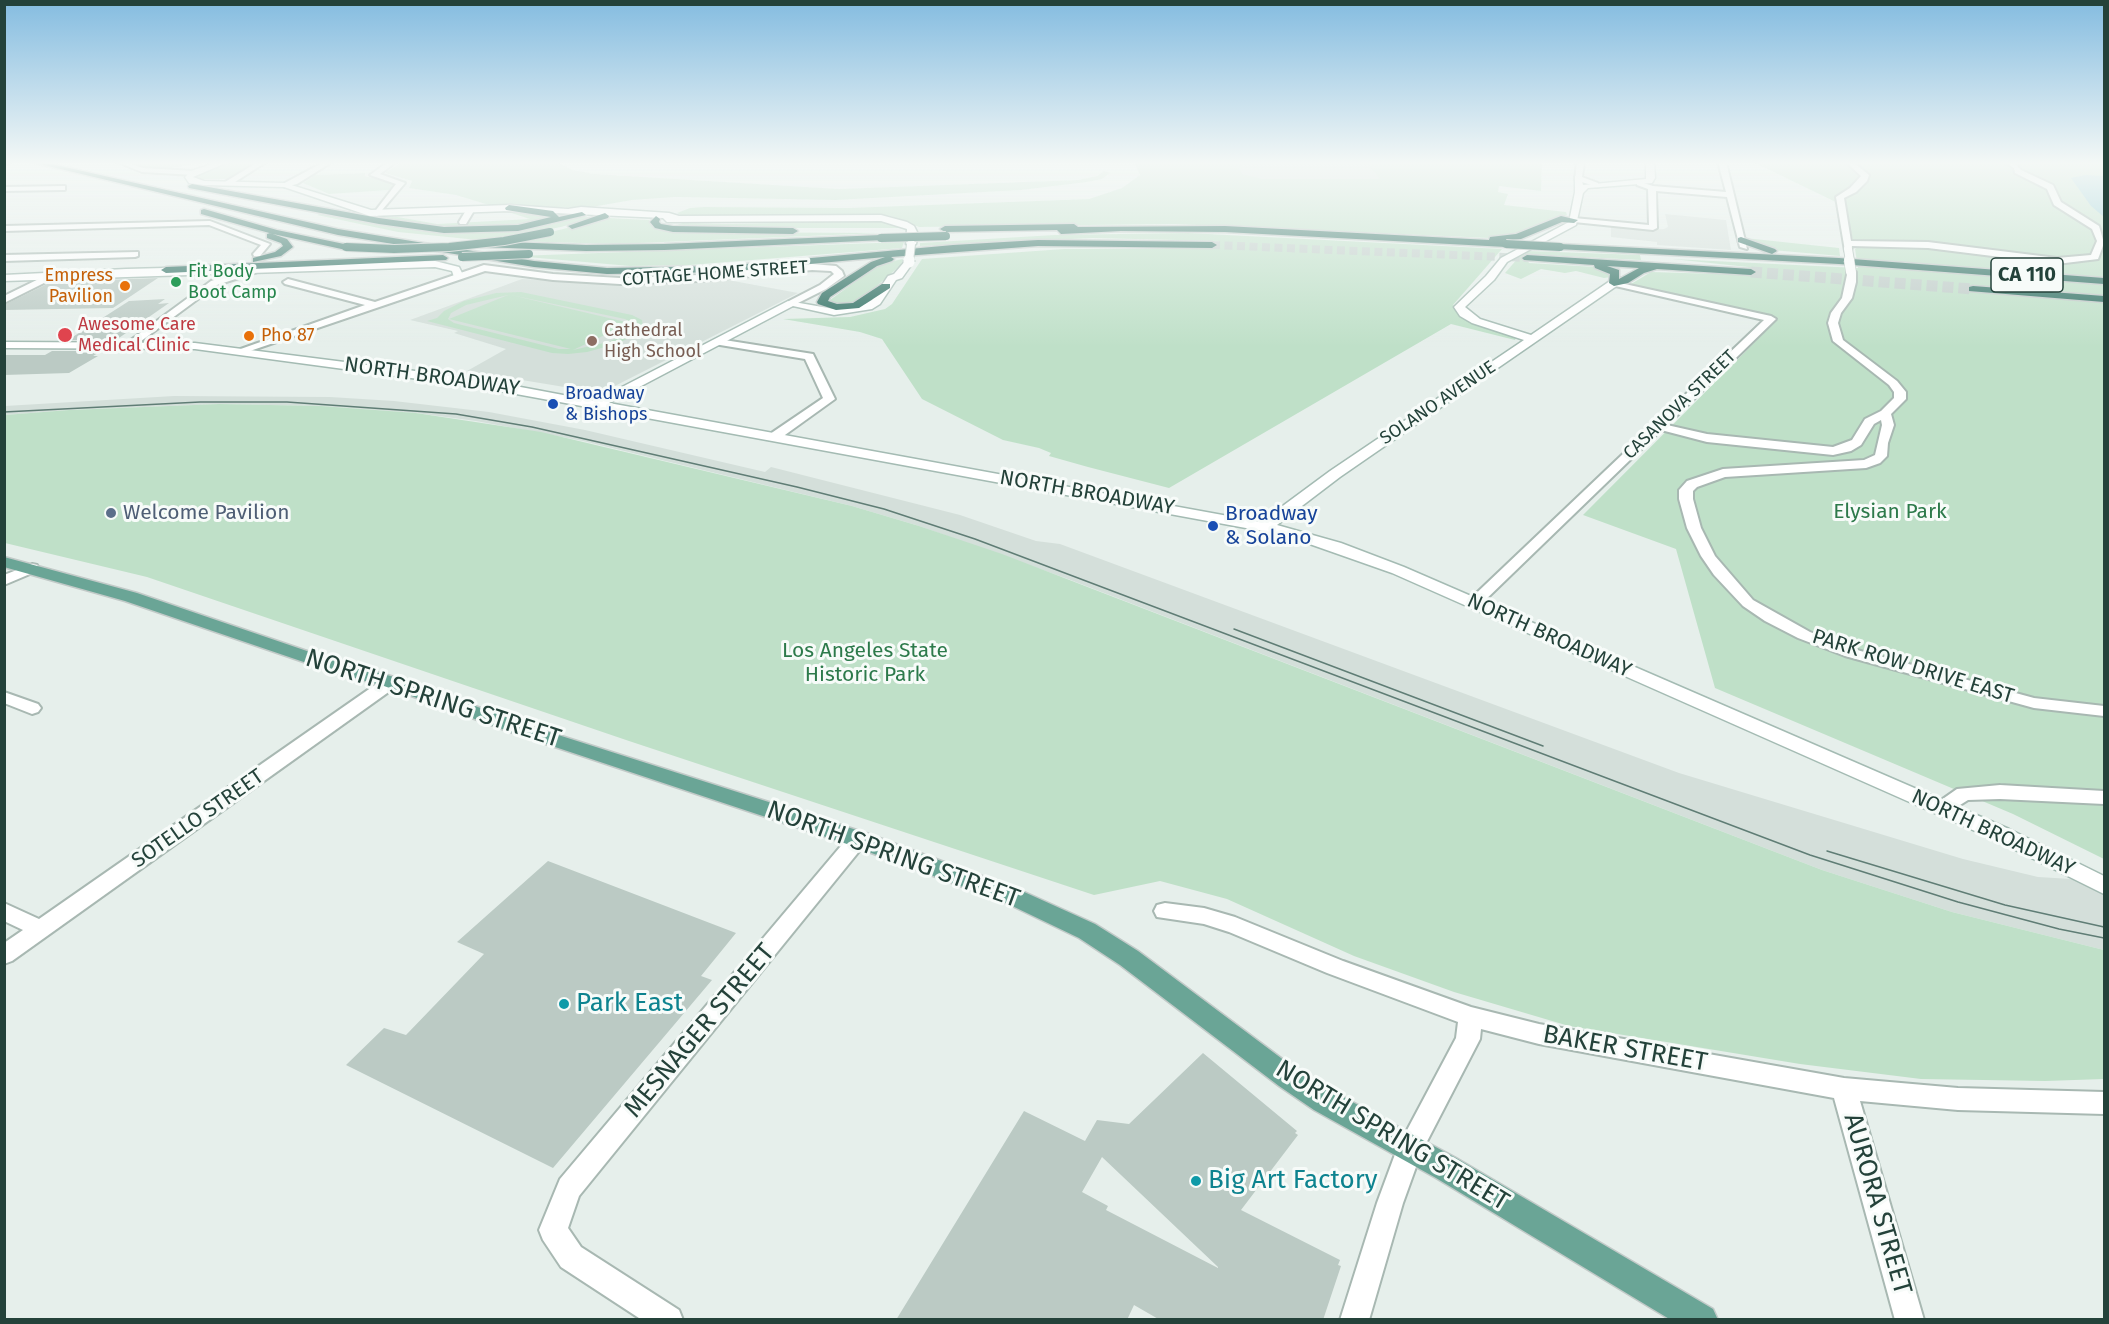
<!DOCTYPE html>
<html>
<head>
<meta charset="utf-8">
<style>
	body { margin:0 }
	#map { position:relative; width:2109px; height:1324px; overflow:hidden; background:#e6efeb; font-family:"Fira Sans",sans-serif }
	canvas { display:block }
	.frame { position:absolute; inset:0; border:6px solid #24423a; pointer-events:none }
</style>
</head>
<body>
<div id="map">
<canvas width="2109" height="1324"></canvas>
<div class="frame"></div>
</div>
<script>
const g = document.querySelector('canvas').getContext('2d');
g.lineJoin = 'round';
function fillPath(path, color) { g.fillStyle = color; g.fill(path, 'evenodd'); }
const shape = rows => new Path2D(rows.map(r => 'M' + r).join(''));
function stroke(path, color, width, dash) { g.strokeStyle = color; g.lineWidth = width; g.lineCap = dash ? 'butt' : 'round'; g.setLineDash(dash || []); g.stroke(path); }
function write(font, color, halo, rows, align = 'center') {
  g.font = font + ' "Fira Sans",sans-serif'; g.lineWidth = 6; g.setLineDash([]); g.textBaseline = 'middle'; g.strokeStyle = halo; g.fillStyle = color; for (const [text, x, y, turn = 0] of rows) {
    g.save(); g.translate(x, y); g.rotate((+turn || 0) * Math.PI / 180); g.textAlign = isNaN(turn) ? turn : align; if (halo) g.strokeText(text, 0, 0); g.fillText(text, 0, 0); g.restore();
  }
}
fillPath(shape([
	[1207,162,1366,162,1388,186,1219,187],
	[1665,214,1726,220,1731,250,1657,245,1657,242,1611,237,1611,226,1644,230,1664,229,1668,227],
	[522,279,658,285,728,280,798,293,601,393,467,371,506,349,454,333,458,331,410,320],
	[174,396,330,397,394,401,489,412,585,430,765,472,771,467,960,515,1036,541,1060,544,1679,773,1963,859,2038,877,2104,881,2104,950,1952,912,1822,870,1068,579,919,526,852,506,583,441,476,421,416,413,321,406,219,404,69,410,5,415,5,406]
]), '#d4dfda');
fillPath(shape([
	[132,162,208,162,159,170,147,168],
	[255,162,230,179,201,179,198,177,201,173,226,164],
	[402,162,556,162,573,170,594,174,839,189,1078,180,1097,176,1104,171,1110,173,1102,179,1087,182,1021,190,836,200,675,197,632,200,586,208,489,205,456,195,409,188,412,181,385,173],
	[1138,162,1327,162,1253,162,1243,164,1239,168,1242,174,1262,179,1380,179,1366,162,1542,162,1541,191,1499,186,1498,192,1508,194,1504,205,1566,212,1567,215,1523,234,1489,238,1175,224,919,227,891,216,873,214,740,217,682,216,677,213,690,208,704,207,848,208,1089,199,1122,188,1140,175,1135,163],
	[1753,162,2104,162,2104,859,2013,814,1715,688,1676,549,1583,515,1778,319,1631,284,1651,272,1753,275,1748,267,1672,259,1858,268,1855,249,1860,246,1853,240,1844,206],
	[365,173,365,176,394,184,389,190,329,194,303,183,315,175],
	[505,211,544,214,551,216,551,219,513,227,444,227,376,217,398,217,437,224,530,219],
	[323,213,438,232,483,233,553,224,583,216,591,218,561,227,488,241,398,232,317,215],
	[608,218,649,220,651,225,660,230,688,232,881,233,614,244,514,241],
	[862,221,880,221,904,228,689,228,673,226,683,223,726,224],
	[1188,233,1502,249,1453,305,1464,318,1487,328,1517,336,1515,340,1451,324,1169,488,1088,467,1049,456,1051,453,1039,448,1003,440,922,399,882,339,860,332,783,319,850,317,885,309,892,304,922,259,1064,249,1215,249,1219,241,1093,238,920,246,920,243,1054,235],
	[1745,238,1839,248,1840,256,1772,250],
	[904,242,902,248,690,265,630,266,516,256],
	[1528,251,1640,255,1641,260,1524,254,1529,263,1595,267,1613,274,1611,277,1604,278,1576,271,1565,273,1541,269,1521,279,1505,273,1519,257],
	[903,259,901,265,857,303,844,305,833,304,830,300,873,269,884,263],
	[521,292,632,315,642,320,643,327,636,335,616,344,587,352,568,354,552,353,427,321,437,318,444,311,464,301,496,293],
	[508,295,449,319,571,349,559,349,454,323,448,319,451,313,466,305],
	[511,295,625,319,632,323,633,327,624,335,608,342,573,350,630,323],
	[219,404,321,406,416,413,541,432,852,506,919,526,1002,554,1822,870,1952,912,2104,950,2104,1079,2045,1081,1921,1079,1800,1064,1569,1026,1454,992,1354,956,1227,899,1160,881,1094,895,629,741,147,577,5,543,5,415,69,410]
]), '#bfe0c8');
fillPath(shape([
	[2085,175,2104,176,2104,217,2091,206,2071,178]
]), '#8ec9d4');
fillPath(shape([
	[158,278,113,308,4,310,4,305,51,282],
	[165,299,158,304,169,303,116,340,68,340,129,301],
	[52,351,101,351,93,356,98,356,69,373,4,375,4,355,45,355],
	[548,861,736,933,701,976,712,980,553,1168,346,1065,384,1028,406,1035,484,954,457,942],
	[1203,1053,1297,1131,1295,1133,1298,1135,1241,1210,1340,1260,1338,1265,1341,1266,1323,1320,1160,1320,1134,1305,1127,1320,896,1320,1024,1111,1085,1141,1097,1120,1129,1124],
	[1102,1157,1218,1267,1218,1268,1106,1210,1108,1206,1082,1192]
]), '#bbcac4');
stroke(shape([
	[1212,245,1527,258]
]), '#bfccc8', 8, [8, 4.5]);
stroke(shape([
	[1751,272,1973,289]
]), '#bfccc8', 11, [11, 5]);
const street = shape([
	[117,162,126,162,143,168,194,171,198,173,194,175,142,172,117,162],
	[258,162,266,162,232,184,225,182,258,162],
	[324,162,332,162,297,184,285,187,281,185,324,162],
	[388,162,396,162,380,174,405,183,377,216,373,214,396,184,370,175,388,162],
	[1577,162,1584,162,1582,177,1598,183,1598,187,1575,180,1577,162],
	[1718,162,1726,162,1747,249,1740,247,1727,197,1656,191,1657,228,1653,230,1574,222,1570,220,1574,218,1649,225,1648,189,1637,185,1637,181,1653,186,1726,192,1718,162],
	[1846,162,1853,162,1869,175,1867,181,1856,192,1844,198,1851,241,1928,242,2057,258,2091,255,2097,241,2092,229,2054,205,2047,189,2015,173,2014,168,2005,162,2013,162,2021,170,2053,185,2061,202,2099,226,2104,243,2098,259,2057,264,1928,248,1852,246,1851,251,1845,251,1836,197,1850,188,1861,176,1846,162],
	[65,186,65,190,62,190,4,191,4,187,65,186],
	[468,207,475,209,466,224,460,224,459,222,468,207],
	[210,221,270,244,260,256,254,256,253,254,261,245,209,225,4,231,4,226,210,221],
	[138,252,138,256,135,257,4,261,4,255,138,252],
	[812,264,836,266,842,271,844,276,826,289,792,306,789,305,789,301,820,285,834,274,831,271,812,270,699,281,620,284,553,280,485,271,244,353,236,353,235,351,365,305,285,284,283,282,288,279,375,302,484,265,553,274,620,278,699,275,812,264],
	[254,267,257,268,257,272,217,285,133,347,124,345,211,281,254,267],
	[1848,270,1856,272,1856,282,1852,298,1841,313,1838,323,1843,340,1897,381,1906,392,1906,399,1891,414,1894,425,1888,443,1887,456,1880,463,1866,468,1725,477,1697,487,1693,491,1693,499,1701,528,1715,556,1753,600,1810,632,1857,650,2034,698,2104,706,2104,716,2034,708,1845,656,1798,638,1765,621,1743,606,1714,575,1701,556,1687,528,1679,499,1679,490,1687,481,1723,469,1864,460,1875,455,1882,425,1881,420,1874,424,1861,445,1851,451,1833,455,1707,442,1661,430,1479,606,1474,608,1466,603,1764,320,1611,285,1611,281,1771,316,1776,319,1667,425,1707,434,1833,447,1852,440,1865,419,1881,411,1894,398,1894,392,1889,385,1833,341,1828,323,1831,313,1842,298,1848,270],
	[51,273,56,276,54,278,4,303,4,296,51,273],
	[718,339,813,354,835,399,778,440,770,440,770,434,823,398,805,359,714,344,713,342,718,339],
	[32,564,37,565,39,568,37,571,4,585,4,575,32,564],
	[391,677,397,678,399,682,397,686,12,961,4,964,4,943,23,930,4,921,4,903,39,919,385,678,391,677],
	[4,692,38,704,41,708,38,712,32,714,4,703,4,692],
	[2000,785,2104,791,2104,804,2000,799,1968,800,1944,815,1937,813,1934,808,1937,803,1957,789,2000,785],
	[858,832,865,834,868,839,865,844,579,1196,568,1228,581,1247,679,1310,683,1320,642,1320,561,1267,543,1240,539,1230,560,1179,851,834,858,832],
	[1165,903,1204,908,1235,917,1343,961,1471,1007,1539,1024,1844,1078,1958,1088,2104,1092,2104,1114,1958,1110,1860,1101,1924,1320,1895,1320,1834,1098,1539,1044,1481,1029,1480,1039,1421,1153,1403,1203,1369,1320,1340,1320,1377,1203,1397,1149,1456,1038,1458,1022,1327,973,1229,932,1204,924,1157,917,1154,911,1157,905,1165,903]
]);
const secondary = shape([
	[4,162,11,162,4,165,4,162],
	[218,162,228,162,193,177,204,181,285,183,371,210,509,205,568,209,581,207,669,213,679,216,881,215,907,222,914,226,918,234,916,244,911,247,906,244,907,229,881,221,667,222,663,218,509,211,370,216,284,187,204,185,189,183,185,177,191,171,218,162],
	[1646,162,1654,162,1655,178,1652,183,1588,188,1583,193,1576,225,1507,262,1494,280,1465,307,1480,319,1531,335,1610,281,1618,281,1618,285,1340,477,1277,525,1341,543,1404,567,2009,829,2104,876,2104,894,1993,839,1392,573,1284,535,478,387,195,349,4,348,4,342,195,343,478,379,595,401,788,301,834,309,865,304,872,300,888,276,894,274,906,260,909,259,912,260,912,264,902,278,896,280,880,304,872,309,834,315,793,306,609,403,1261,522,1330,471,1524,340,1472,323,1460,316,1454,307,1486,276,1501,258,1569,222,1575,192,1575,176,1581,176,1583,185,1646,179,1646,162],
	[435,261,459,267,463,275,454,277,452,271,435,267,4,281,4,275,126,269,435,261]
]);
const primary = shape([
	[4,557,137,593,345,664,398,678,530,726,866,833,1022,891,1095,924,1138,951,1297,1070,1334,1092,1456,1158,1713,1309,1718,1320,1671,1320,1436,1178,1314,1110,1279,1086,1120,965,1079,938,1006,903,850,845,516,734,384,686,333,672,125,601,4,567,4,557]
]);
const highway = shape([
	[31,162,43,162,338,229,534,261,607,268,724,266,953,245,1038,240,1212,242,1217,245,1212,248,1038,246,891,257,894,259,892,261,877,266,830,297,828,301,837,304,853,303,882,284,890,284,890,288,859,308,836,310,818,304,817,302,822,293,871,262,885,257,724,272,607,274,534,267,338,235,31,162],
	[192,184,379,218,444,227,518,225,551,217,506,210,505,208,509,205,553,211,559,217,582,212,586,215,518,231,444,233,379,224,189,188,188,186,192,184],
	[204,209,277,230,349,245,351,247,346,250,273,234,201,214,201,210,204,209],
	[605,213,609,216,608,218,572,229,568,226,605,213],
	[656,216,660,219,659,222,661,224,673,226,793,228,798,231,793,234,673,232,655,228,650,222,656,216],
	[1561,216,1578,220,1574,223,1562,222,1521,239,1503,241,1511,244,1506,247,1225,232,1121,231,1061,234,1057,230,945,232,940,229,945,226,1074,224,1078,227,1225,226,1489,240,1490,237,1516,234,1561,216],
	[270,233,287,239,293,247,281,256,253,262,253,258,275,252,283,246,281,243,267,238,267,234,270,233],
	[881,235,884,236,884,240,664,250,586,251,481,247,476,244,481,241,586,245,664,244,881,235],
	[1741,237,1775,249,1777,251,1772,254,1738,242,1738,238,1741,237],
	[1560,244,1839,258,2104,278,2104,284,1839,264,1557,249,1555,247,1560,244],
	[443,255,448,258,446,260,166,273,161,270,166,267,443,255],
	[1527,255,1751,269,1756,272,1751,275,1657,269,1644,273,1628,283,1614,286,1609,283,1610,274,1595,268,1594,265,1524,260,1522,258,1527,255],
	[1607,266,1639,268,1619,279,1619,270,1607,266],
	[1973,286,2104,296,2104,302,1969,291,1969,287,1973,286]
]);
stroke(street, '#a8b8b2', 4);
stroke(secondary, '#a4bbb3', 3);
stroke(primary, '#c2cac8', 3);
stroke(highway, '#c2cac8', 3);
fillPath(street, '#fff');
fillPath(secondary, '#fff');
fillPath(primary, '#6aa596');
fillPath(highway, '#2f6f62');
stroke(shape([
	[4,412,200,402,287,402,456,414,532,427,797,487,884,509,975,539,1810,855,1958,902,2059,929,2104,938],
	[1234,629,1543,746],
	[1827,851,2005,905,2104,927]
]), '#5f7d75', 1.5);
const streetBridgeFar1 = shape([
	[1848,249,1850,261]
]);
const streetBridge = shape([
	[1849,260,1851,272]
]);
const secondaryBridgeFar1 = shape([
	[909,261,911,244]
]);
const secondaryBridge = shape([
	[909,262,909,260]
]);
const highwayBridge = shape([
	[881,238,946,236],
	[1506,244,1560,247],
	[346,247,394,249,449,247,504,241,550,232],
	[462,257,529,254]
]);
stroke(streetBridgeFar1, '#a8b8b2', 10, []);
stroke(streetBridge, '#a8b8b2', 11, []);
stroke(secondaryBridgeFar1, '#a4bbb3', 10, []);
stroke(secondaryBridge, '#a4bbb3', 13, []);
stroke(highwayBridge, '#c2cac8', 10, []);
stroke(streetBridgeFar1, '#fff', 8);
stroke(streetBridge, '#fff', 10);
stroke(secondaryBridgeFar1, '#fff', 8);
stroke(secondaryBridge, '#fff', 11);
stroke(highwayBridge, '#2f6f62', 8);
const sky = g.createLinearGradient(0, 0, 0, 347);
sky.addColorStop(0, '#84bce0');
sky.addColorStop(0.47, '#f4f8f6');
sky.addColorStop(1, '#f4f8f600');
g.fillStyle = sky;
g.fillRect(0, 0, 2109, 347);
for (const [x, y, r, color] of [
	[176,282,6,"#2e9e5b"],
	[125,286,6,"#e8710a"],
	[65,335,8,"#e0444e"],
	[249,336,6,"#e8710a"],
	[592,341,6,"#8d6e63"],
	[553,404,6,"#1a4fb4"],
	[111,513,6,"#5c6f8a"],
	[1213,526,6,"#1a4fb4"],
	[564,1004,6,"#0f9aa8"],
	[1196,1181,6,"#0f9aa8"]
]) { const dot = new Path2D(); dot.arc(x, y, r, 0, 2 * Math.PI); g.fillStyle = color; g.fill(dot); stroke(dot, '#f7fbf9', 2); }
write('18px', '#27864d', '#f7fbf9', [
	["Fit Body",188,272],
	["Boot Camp",188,293]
], 'left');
write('18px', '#24423a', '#f7fbf9', [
	["COTTAGE HOME STREET",715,274,-4],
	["SOLANO AVENUE",1438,403,-34],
	["CASANOVA STREET",1680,405,-44]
]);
write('18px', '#c56008', '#f7fbf9', [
	["Empress",113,276],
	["Pavilion",113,297],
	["Pho 87",261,336,"left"]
], 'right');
write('18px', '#be3a42', '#f7fbf9', [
	["Awesome Care",78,325],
	["Medical Clinic",78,346]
], 'left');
write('18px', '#785e54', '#f7fbf9', [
	["Cathedral",604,331],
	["High School",604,352]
], 'left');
write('18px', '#164399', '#f7fbf9', [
	["Broadway",565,394],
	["& Bishops",565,415]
], 'left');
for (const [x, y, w] of [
	[2027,275,72]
]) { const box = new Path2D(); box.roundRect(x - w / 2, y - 17, w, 34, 4.5); g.fillStyle = '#f7fbf9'; g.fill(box); stroke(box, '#24423a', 1.5); }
write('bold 20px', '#24423a', null, [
	["CA 110",2027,275]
]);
write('21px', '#24423a', '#f7fbf9', [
	["NORTH BROADWAY",432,377,8],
	["NORTH BROADWAY",1087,493,10],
	["NORTH BROADWAY",1549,636,24],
	["PARK ROW DRIVE EAST",1913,667,17],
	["SOTELLO STREET",198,819,-35],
	["NORTH BROADWAY",1993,833,25]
]);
write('21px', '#2d7a4b', '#f7fbf9', [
	["Elysian Park",1890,512],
	["Los Angeles State",865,651],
	["Historic Park",865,675]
]);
write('21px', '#4e5e75', '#f7fbf9', [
	["Welcome Pavilion",123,513]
], 'left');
write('21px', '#164399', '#f7fbf9', [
	["Broadway",1225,514],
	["& Solano",1225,538]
], 'left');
write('26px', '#24423a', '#f7fbf9', [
	["NORTH SPRING STREET",433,699,18],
	["NORTH SPRING STREET",893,855,20],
	["MESNAGER STREET",700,1031,-50],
	["BAKER STREET",1625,1049,10],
	["NORTH SPRING STREET",1392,1136,31],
	["AURORA STREET",1877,1204,74]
]);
write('26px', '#0d838f', '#f7fbf9', [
	["Park East",576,1004],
	["Big Art Factory",1208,1181]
], 'left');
</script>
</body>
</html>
